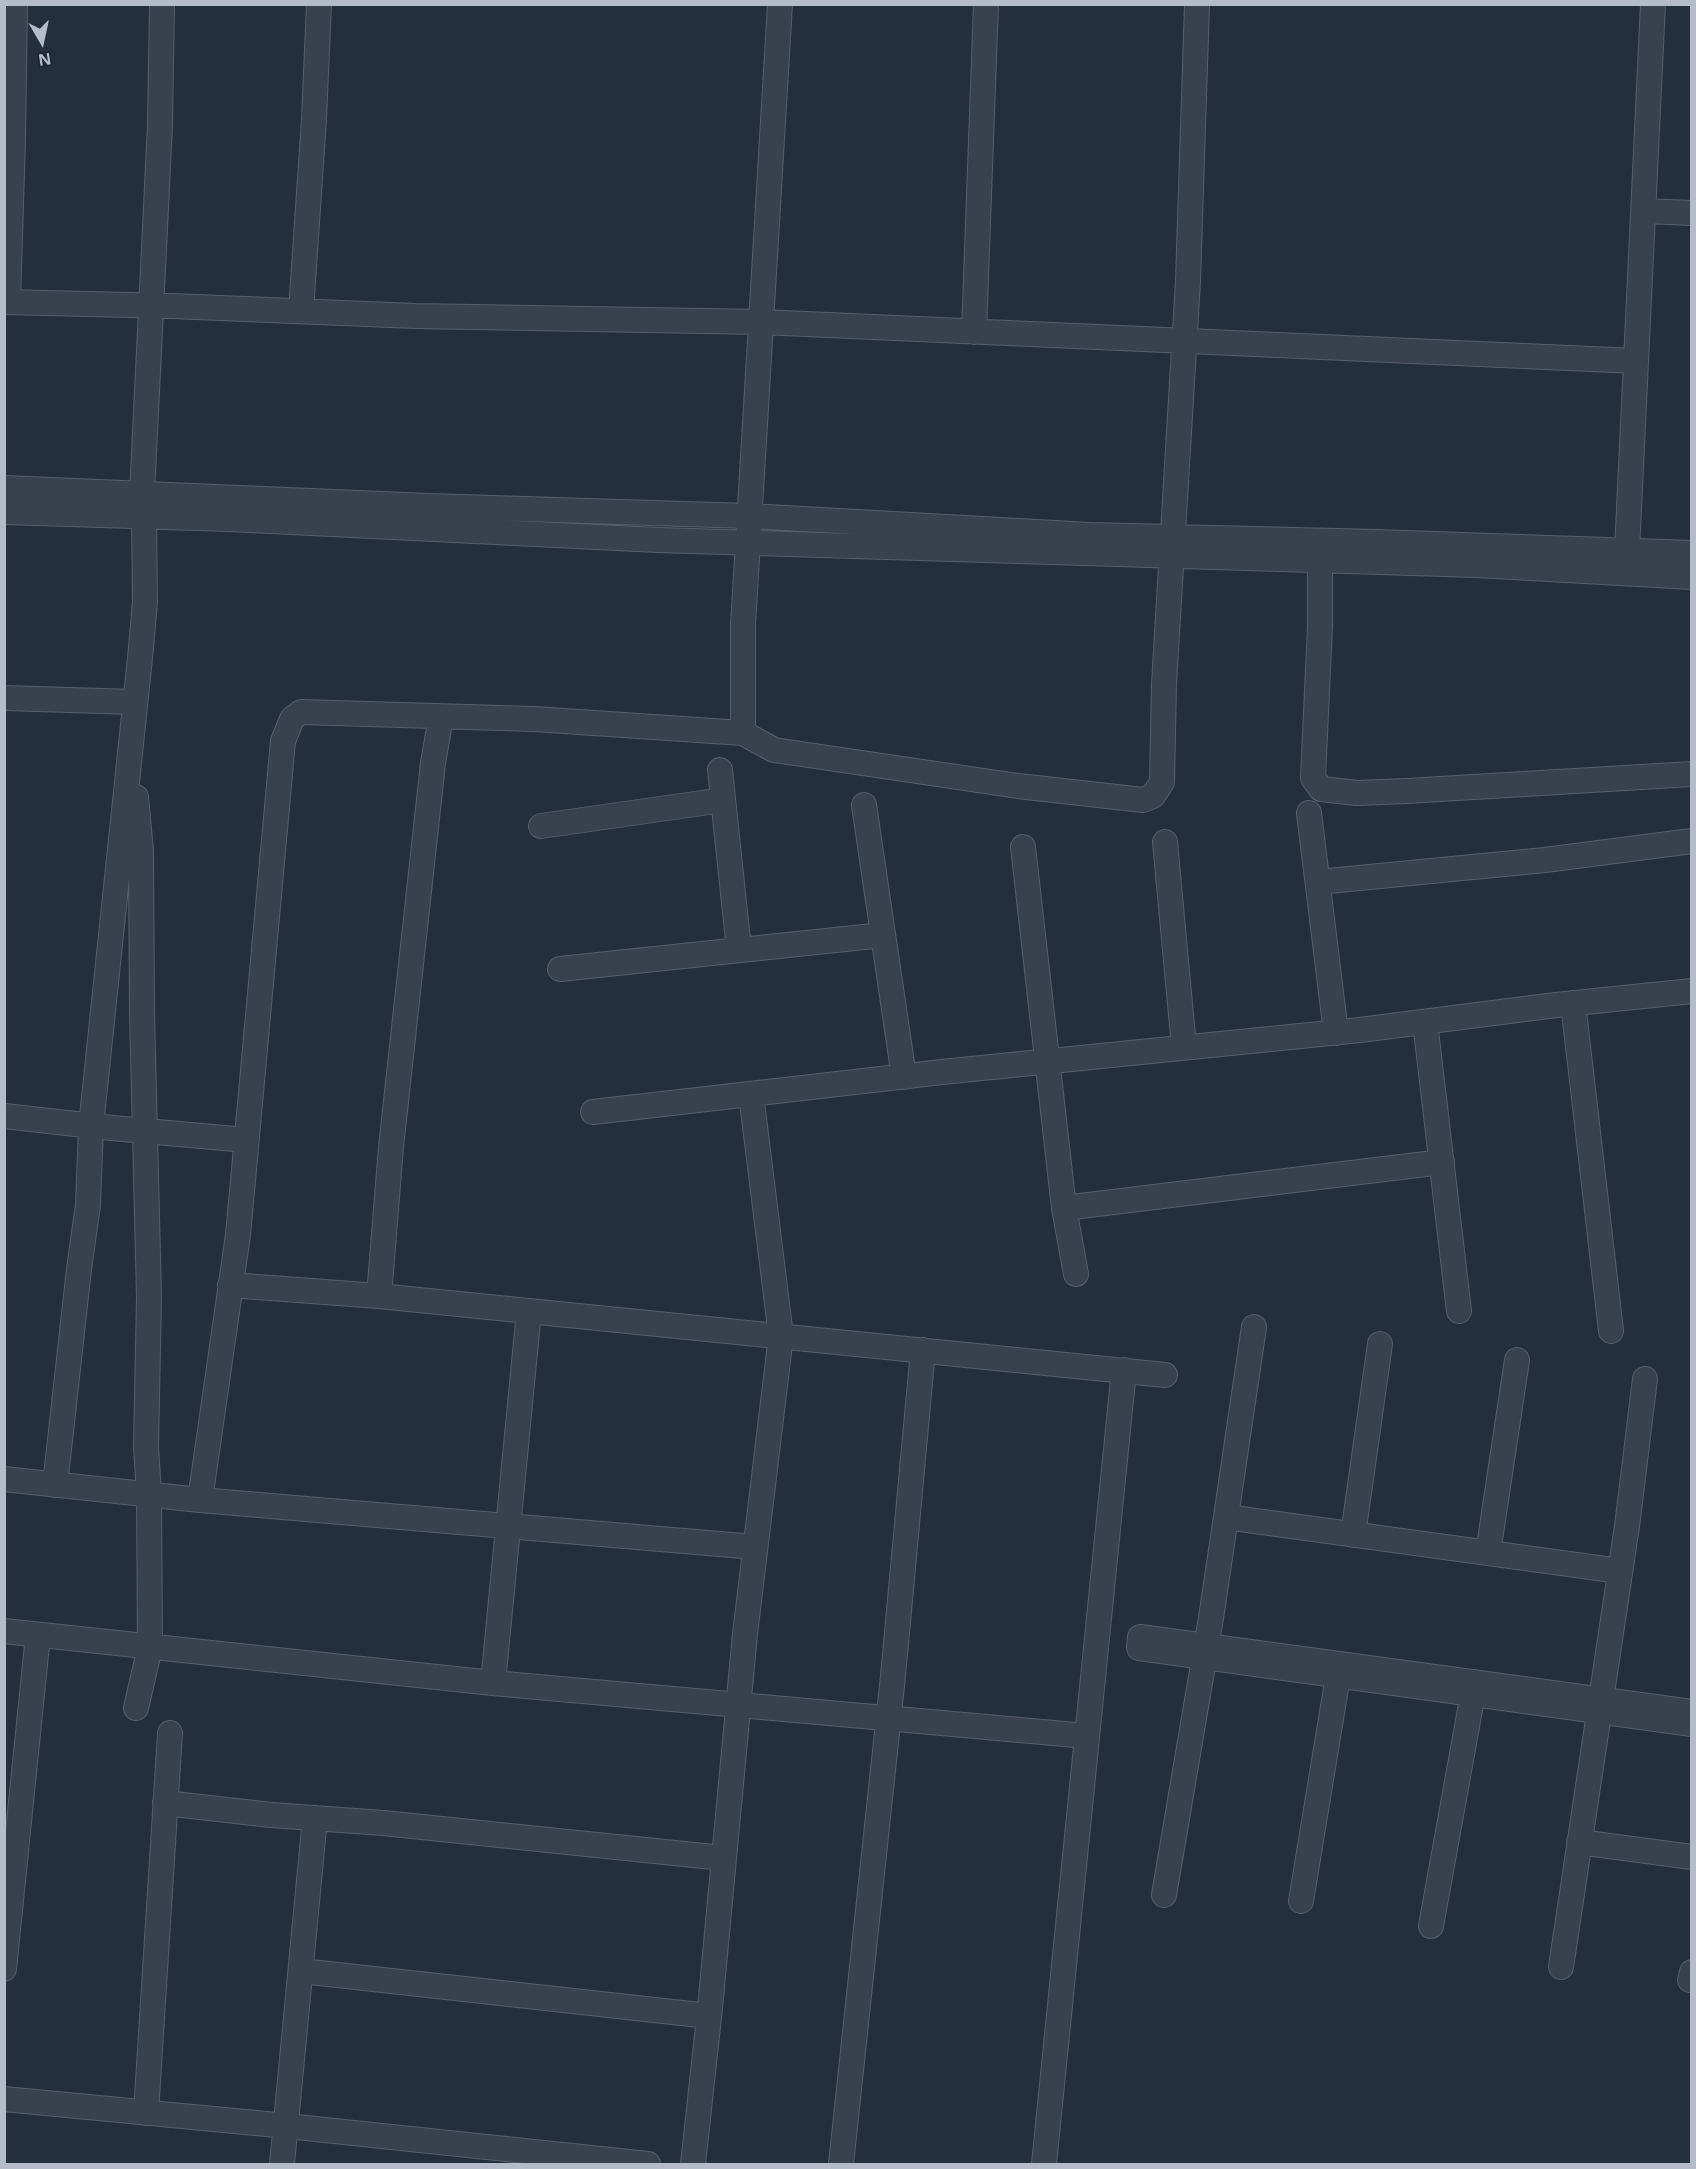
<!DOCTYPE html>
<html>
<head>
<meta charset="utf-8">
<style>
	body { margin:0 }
	#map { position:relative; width:1696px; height:2169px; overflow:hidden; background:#242f3e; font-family:"Noto Sans",sans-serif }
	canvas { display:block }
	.frame { position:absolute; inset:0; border:6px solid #b4bcc9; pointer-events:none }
	.north { position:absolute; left:12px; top:12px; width:60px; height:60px; -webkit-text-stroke:4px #1d2633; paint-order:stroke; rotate:171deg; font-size:16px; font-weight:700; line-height:24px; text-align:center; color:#b4bcc9 }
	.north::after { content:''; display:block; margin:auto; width:21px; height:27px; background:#b4bcc9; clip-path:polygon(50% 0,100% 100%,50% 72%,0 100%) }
</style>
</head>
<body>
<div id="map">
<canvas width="1696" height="2169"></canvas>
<div class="frame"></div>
<div class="north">N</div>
</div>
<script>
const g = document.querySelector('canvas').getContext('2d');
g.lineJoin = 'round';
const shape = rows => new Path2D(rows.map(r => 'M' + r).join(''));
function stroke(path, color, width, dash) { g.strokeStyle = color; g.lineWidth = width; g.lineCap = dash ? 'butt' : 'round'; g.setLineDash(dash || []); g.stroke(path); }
const street = shape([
	[1644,211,1692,213],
	[4,302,172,306,415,316,761,322,1636,361],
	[8,302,13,139,15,4],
	[301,311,314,119,319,4],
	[974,332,986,4],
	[4,488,428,506,749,516,1090,535,1377,542,1692,553],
	[142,494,160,125,162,4],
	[4,512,229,519,658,540,1477,565,1692,577],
	[1320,545,1320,626,1313,778,1321,789,1357,793,1407,791,1692,774],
	[1627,551,1653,4],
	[4,698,135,702],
	[743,733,743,625,780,4],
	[720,770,739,950],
	[136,797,141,851,142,1013,149,1297,146,1447,149,1494,150,1647,136,1708],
	[864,805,904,1077],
	[1309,813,1336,1033],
	[541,826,723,800],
	[1165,842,1184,1047],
	[1023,847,1064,1208,1076,1274],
	[1318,882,1545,860,1692,841],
	[560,969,883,935],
	[1573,1003,1611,1331],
	[1425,1022,1459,1311],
	[593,1112,942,1072,1360,1030,1556,1005,1692,991],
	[4,1116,112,1128,246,1140],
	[1064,1208,1442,1162],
	[230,1285,379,1296,1165,1375],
	[379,1296,391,1147,433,763,441,717],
	[4,1479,200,1500,755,1547],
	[55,1485,79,1269,88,1205,91,1126,140,658,145,602,144,516],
	[200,1500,238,1235,283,741,292,719,301,712,534,719,743,733,774,750,1018,786,1143,800,1153,796,1162,782,1164,684,1188,281,1197,4],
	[1226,1517,1620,1571],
	[1353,1535,1380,1344],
	[1488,1553,1517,1360],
	[4,1631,493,1683,1087,1736],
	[493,1683,529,1311],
	[1692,1712,1140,1637,1139,1648,1692,1724],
	[165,1803,271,1815,383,1823,723,1858],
	[1579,1842,1692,1857],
	[1164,1895,1211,1618,1254,1327],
	[1301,1901,1340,1664],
	[1431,1926,1475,1682],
	[1561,1967,1627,1526,1645,1379],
	[4,1969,38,1635],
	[301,1971,709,2016],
	[1690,1980,1692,1972],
	[4,2099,287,2126,648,2164],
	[146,2113,170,1733],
	[282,2164,315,1818],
	[693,2164,710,2008,745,1634,781,1336,751,1094],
	[841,2164,893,1676,923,1350],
	[1044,2164,1124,1370]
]);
stroke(street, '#565f6c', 26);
stroke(street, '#38414e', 24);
</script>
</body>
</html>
